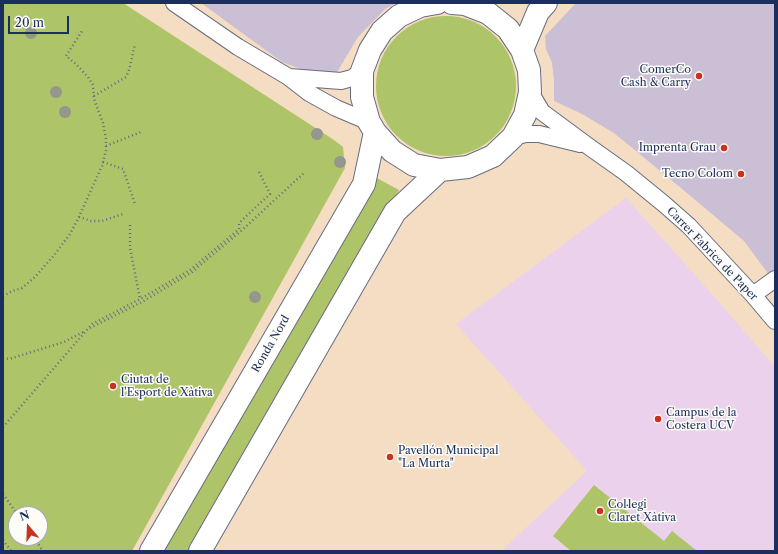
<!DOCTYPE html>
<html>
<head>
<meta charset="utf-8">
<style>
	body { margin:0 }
	#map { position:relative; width:778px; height:554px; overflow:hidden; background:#f4ddc2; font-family:"Libre Caslon Text",serif }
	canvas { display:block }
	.frame { position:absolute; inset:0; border:4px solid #1b2f5e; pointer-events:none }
	.north { position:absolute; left:8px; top:506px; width:40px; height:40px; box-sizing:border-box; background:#fdfcf7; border:1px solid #a3aaba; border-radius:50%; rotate:341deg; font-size:11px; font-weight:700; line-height:16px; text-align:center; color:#1b2f5e }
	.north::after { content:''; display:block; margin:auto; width:14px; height:18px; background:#c8321e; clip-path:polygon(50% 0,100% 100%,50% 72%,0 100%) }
	.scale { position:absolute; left:8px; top:16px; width:61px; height:18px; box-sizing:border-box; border:2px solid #1b2f5e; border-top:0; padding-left:5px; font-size:12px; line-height:14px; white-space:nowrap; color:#1b2f5e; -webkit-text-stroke:3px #fdfcf7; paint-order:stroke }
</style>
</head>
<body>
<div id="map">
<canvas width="778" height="554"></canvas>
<div class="frame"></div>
<div class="north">N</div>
<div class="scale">20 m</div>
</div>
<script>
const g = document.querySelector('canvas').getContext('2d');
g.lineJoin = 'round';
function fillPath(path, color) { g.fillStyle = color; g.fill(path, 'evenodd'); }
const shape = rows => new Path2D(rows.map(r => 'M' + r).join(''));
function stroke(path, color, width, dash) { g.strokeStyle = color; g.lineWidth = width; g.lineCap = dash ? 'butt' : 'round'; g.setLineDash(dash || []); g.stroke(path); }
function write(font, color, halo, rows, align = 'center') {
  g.font = font + ' "Libre Caslon Text",serif'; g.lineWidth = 3; g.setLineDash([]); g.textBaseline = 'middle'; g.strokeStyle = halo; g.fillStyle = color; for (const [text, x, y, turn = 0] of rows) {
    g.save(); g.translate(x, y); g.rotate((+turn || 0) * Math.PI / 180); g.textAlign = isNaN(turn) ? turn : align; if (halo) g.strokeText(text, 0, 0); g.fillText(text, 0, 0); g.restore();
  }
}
fillPath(shape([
	[626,198,711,293,775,367,775,551,501,551,587,471,456,324]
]), '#ebd1eb');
fillPath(shape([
	[201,3,396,3,385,9,358,37,336,74,327,79,282,62],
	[576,3,775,3,775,283,744,241,687,193,614,133,582,114,554,101,554,80,552,63,546,49,545,36]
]), '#cbbfd5');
fillPath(shape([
	[3,3,123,3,334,140,343,147,345,168,132,551,3,551],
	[16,514,40,514,40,538,16,538],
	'376 86a70 70 0 1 1 140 0a70 70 0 1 1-140 0Z',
	[375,177,399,190,191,551,161,551],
	[594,485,664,541,672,531,697,551,571,551,553,536]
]), '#aec468');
const minor = shape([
	[174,3,238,47,287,76,309,93,336,108,369,122],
	[289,77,341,81,352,78,362,71],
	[530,92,542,112,588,146,626,173,664,204,689,226,753,295,775,321],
	[513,137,526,134,539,134,580,144],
	[753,295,775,279]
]);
const secondary = shape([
	[437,3,420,6,399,16,382,31,370,50,362,71,362,97,369,122,375,132,392,151,414,165,440,170,468,167,493,156,513,137,525,115,530,92,529,70,522,50,508,29,488,13,465,4,452,3],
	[522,50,538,12,546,3],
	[151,551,364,184,375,132],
	[200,551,395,212,440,170]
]);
stroke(minor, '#676c81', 18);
stroke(secondary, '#676c81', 24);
stroke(shape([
	[94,96,126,77,129,70,135,44],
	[106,146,141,132],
	[103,162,123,169,135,204],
	[79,217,91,221,102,221,123,214],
	[130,225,130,248,140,299],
	[3,296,12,291,22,288,35,277,55,254,70,234,77,221,102,166,106,150,106,139,103,123,94,99,93,85,88,77,76,64,66,56,82,31],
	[90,328,142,302,192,272,241,231,305,172],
	[3,358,9,359,64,342,85,331],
	[3,427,92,324,140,299,190,270,239,229,239,223,270,194,259,172],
	[3,494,17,514],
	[34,538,43,551],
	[3,540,11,551]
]), '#676c81', 2.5, [1, 3]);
stroke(minor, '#fff', 16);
stroke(secondary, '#fff', 22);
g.fillStyle = '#95968d';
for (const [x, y] of [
	[31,33],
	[56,92],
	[65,112],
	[317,134],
	[340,162],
	[255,297]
]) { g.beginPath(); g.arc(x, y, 6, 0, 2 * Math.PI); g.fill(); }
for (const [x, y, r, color] of [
	[699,76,4,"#c8321e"],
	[724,148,4,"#c8321e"],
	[741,174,4,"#c8321e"],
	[113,386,4,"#c8321e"],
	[658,419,4,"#c8321e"],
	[390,457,4,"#c8321e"],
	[600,511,4,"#c8321e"]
]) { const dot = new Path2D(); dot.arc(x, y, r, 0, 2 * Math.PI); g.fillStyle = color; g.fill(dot); stroke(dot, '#fdfcf7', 1.5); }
write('11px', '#1b2f5e', '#fdfcf7', [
	["ComerCo",691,70,"right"],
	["Cash & Carry",691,83,"right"],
	["Imprenta Grau",716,148,"right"],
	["Tecno Colom",733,174,"right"],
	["Ciutat de",121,380],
	["l'Esport de Xàtiva",121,393],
	["Campus de la",666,413],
	["Costera UCV",666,426],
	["Pavellón Municipal",398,451],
	["\"La Murta\"",398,464],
	["Col·legi",608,505],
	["Claret Xàtiva",608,518]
], 'left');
write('11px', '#1b2f5e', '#fdfcf7', [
	["Carrer Fabrica de Paper",712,254,46],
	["Ronda Nord",271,344,-60]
]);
</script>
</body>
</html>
